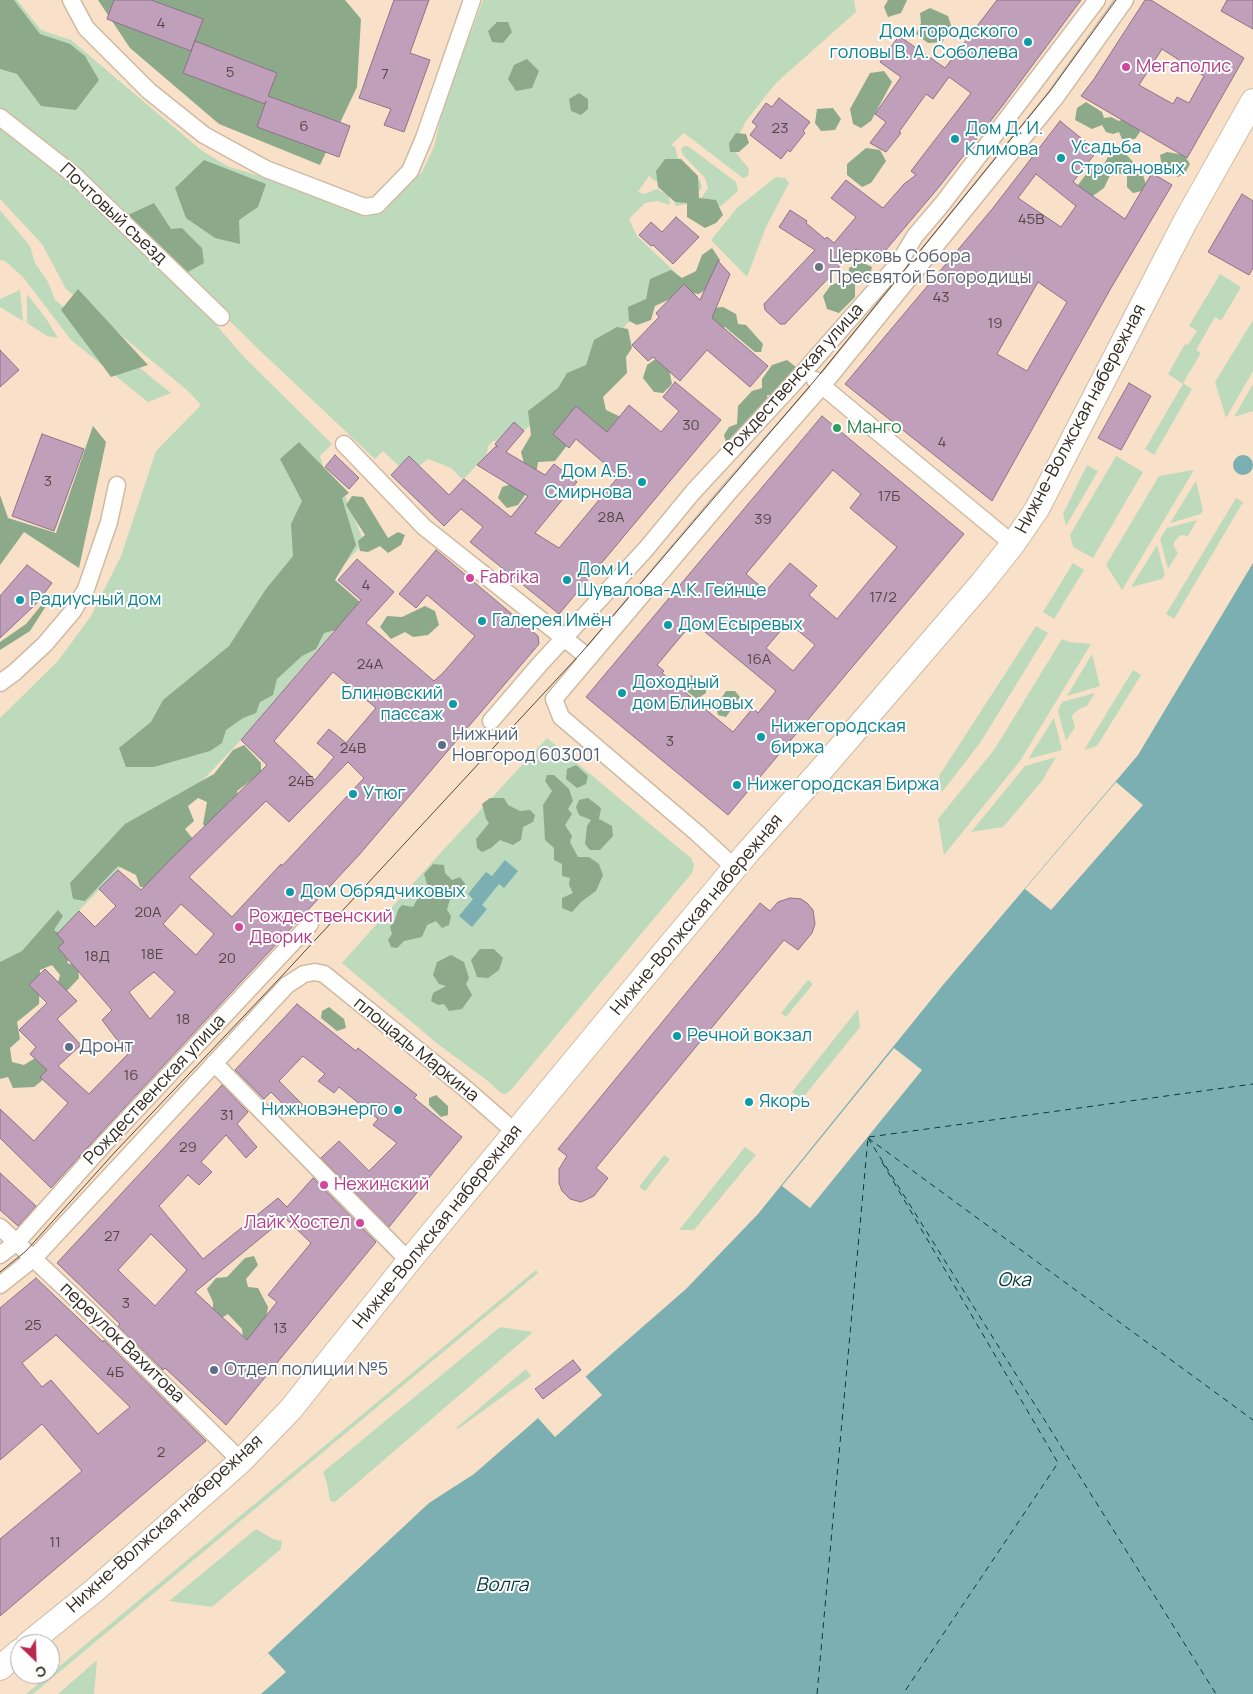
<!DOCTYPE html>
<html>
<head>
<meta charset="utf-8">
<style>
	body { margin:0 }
	#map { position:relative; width:1253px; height:1694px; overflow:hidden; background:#f8e1c8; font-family:Manrope,sans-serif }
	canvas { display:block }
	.north { position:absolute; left:10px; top:1634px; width:50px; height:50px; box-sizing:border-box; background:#fff; border:1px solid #adaaa6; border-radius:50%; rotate:156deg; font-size:14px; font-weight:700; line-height:20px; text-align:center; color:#332b21 }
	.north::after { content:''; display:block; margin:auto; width:18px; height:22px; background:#b9284b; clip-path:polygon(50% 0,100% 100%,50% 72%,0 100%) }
</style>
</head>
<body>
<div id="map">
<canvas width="1253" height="1694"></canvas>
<div class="north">С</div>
</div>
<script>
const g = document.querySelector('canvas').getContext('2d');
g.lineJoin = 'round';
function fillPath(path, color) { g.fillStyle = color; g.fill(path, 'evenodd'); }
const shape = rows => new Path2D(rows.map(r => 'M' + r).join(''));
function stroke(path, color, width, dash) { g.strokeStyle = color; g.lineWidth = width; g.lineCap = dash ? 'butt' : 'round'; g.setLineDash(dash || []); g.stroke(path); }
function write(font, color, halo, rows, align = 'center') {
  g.font = font + ' Manrope,sans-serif'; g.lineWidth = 4; g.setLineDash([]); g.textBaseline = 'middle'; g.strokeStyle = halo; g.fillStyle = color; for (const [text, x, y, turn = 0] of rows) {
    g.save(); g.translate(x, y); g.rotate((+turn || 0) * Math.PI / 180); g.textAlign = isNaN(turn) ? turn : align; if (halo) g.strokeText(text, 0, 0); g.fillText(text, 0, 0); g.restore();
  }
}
fillPath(shape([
	[3,0,17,0,41,30,71,40,201,150,227,166,292,186,384,207,422,172,434,147,443,108,483,0,854,0,856,12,776,83,746,121,732,148,749,169,748,176,743,178,684,133,671,145,675,147,678,158,700,181,702,188,697,193,658,183,649,176,638,192,644,194,657,189,669,196,670,205,658,201,645,203,629,219,637,236,676,273,524,431,514,423,497,441,493,441,488,446,487,454,463,480,451,468,428,459,419,466,409,456,399,466,383,451,375,459,254,345,79,172,0,113,0,3],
	[0,129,75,183,177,280,244,357,332,444,320,456,326,475,344,493,364,542,325,586,351,610,241,740,57,934,0,971,0,718,58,661,91,616,121,556,156,451,201,405,189,392,66,289,42,244,0,199],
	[684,146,688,146,736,182,738,191,721,206,692,203,675,206,675,198,693,200,702,197,708,188,705,178,683,155,681,149],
	[776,177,785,178,789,183,766,227,747,277,711,240,737,208],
	[0,210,30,246,35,263,48,282,55,300,171,393,148,402,71,340,23,277,5,261,0,260],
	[1220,274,1241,287,1221,321,1215,317,1196,350,1201,353,1183,383,1192,389,1154,455,1145,449,1183,384,1168,374,1185,344,1188,345,1197,331,1189,326],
	[20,290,23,321,0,307,0,299],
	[27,294,45,317,58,338,47,336,27,323],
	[1253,320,1253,371,1226,418,1215,382],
	[1253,384,1253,411,1234,417],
	[1116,456,1143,472,1093,558,1073,547,1070,535],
	[1087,465,1098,471,1066,526,1063,514],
	[1194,470,1122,590,1106,565,1159,476],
	[1196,481,1203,510,1201,514,1170,523],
	[1236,498,1243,502,1174,619,1166,614],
	[1197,520,1188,536,1180,535,1174,542,1174,547,1178,553,1168,569,1160,539,1167,528],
	[1157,545,1165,575,1162,579,1131,587],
	[1073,563,1084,570,1054,619,1043,612],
	[1036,626,1048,633,980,743,942,792,939,776],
	[1062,639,1069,642,1091,644,1020,761,944,855,938,819,994,750],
	[1092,654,1100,686,1067,696],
	[1133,670,1141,675,1097,746,1084,750],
	[1095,693,1087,706,1081,708,1073,714,1072,717,1075,727,1066,741,1058,711,1062,702],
	[1054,718,1062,750,1028,759],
	[547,738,681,850,691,858,694,865,692,873,511,1090,506,1094,501,1093,488,1081,439,1045,342,963,434,860],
	[1056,757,1042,781,1003,827,971,832,1025,766],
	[808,980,813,984,786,1017,781,1013],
	[858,1009,860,1027,802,1099,792,1092],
	[745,1147,756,1155,694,1230,679,1230],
	[664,1155,670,1159,645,1191,639,1187],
	[536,1270,538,1273,33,1694,26,1694],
	[500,1327,533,1332,335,1502,330,1501,327,1483,323,1472],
	[526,1369,531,1376,458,1429,456,1428],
	[256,1529,273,1539,282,1541,281,1549,212,1607,169,1601],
	[97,1660,94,1694,58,1694]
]), '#bedabc');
fillPath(shape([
	[0,0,14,0,40,34,70,44,85,56,99,80,76,110,41,106,17,74,0,69],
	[98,0,345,0,361,19,357,87,320,165,219,124,130,48],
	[888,0,907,0,901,13,888,17,884,7],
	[930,8,948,16,952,28,945,34,943,42,928,43,916,34,921,23,920,13],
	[497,22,508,22,512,32,503,43,492,42,488,31],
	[527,59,539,71,532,88,516,91,508,79,514,65],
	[884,71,892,82,871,121,861,128,853,124,850,109,870,73],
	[579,93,588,99,588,109,581,115,571,111,569,99],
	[1086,102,1102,112,1104,118,1111,117,1119,121,1128,117,1138,125,1140,132,1135,139,1122,139,1119,132,1113,134,1106,132,1102,125,1092,129,1075,120,1077,108],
	[833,108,841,119,835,130,821,131,815,123,817,109],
	[736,133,746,134,749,143,739,152,730,152,729,143],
	[866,148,880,150,886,161,871,183,862,187,847,175,847,164],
	[1112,150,1122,150,1135,164,1134,173,1143,175,1146,185,1142,191,1133,193,1127,187,1127,176,1112,171,1104,188,1090,198,1075,189,1090,169,1104,164],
	[1167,152,1184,155,1190,164,1185,173,1178,177,1162,167,1160,155],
	[665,159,681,159,698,176,699,198,716,200,723,215,716,223,705,228,687,217,687,203,675,202,658,187,656,171],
	[204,160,266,184,258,207,239,220,240,244,215,238,186,218,175,188],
	[154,203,171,229,182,228,202,248,204,263,188,272,126,216],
	[712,248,720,260,711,286,699,294,685,292,655,306,651,320,637,325,629,321,628,307,646,299,650,279,671,270,682,278,696,271,702,255],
	[859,261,872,267,868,282,855,285,855,297,839,313,827,309,823,296,831,285,848,279,849,268],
	[78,289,148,365,111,377,61,310],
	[723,307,736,314,738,324,746,325,763,344,761,352,755,352,725,327,710,332,701,309],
	[617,327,628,329,632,348,626,357,627,373,603,397,606,410,623,418,622,434,596,433,572,439,555,461,538,462,535,481,518,505,507,508,498,498,502,487,515,483,525,467,521,452,531,435,528,411,558,388,567,373,586,365,594,340],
	[657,358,668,364,672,384,663,393,654,392,643,378,647,365],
	[787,360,796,367,800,375,781,395,767,395,769,404,737,443,726,443,724,435,729,427,737,424,738,406,752,391,762,388,762,379,772,365],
	[93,426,106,442,79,568,24,532,0,565,0,495,8,518,56,533],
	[299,442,349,493,342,498,356,545,335,580,370,611,340,629,324,633,316,649,302,656,277,679,273,695,260,702,256,713,243,718,226,730,222,743,210,751,154,767,126,767,119,748,151,722,163,700,229,646,266,589,293,556,291,524,302,501,280,459],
	[352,496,363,497,388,538,398,532,405,535,401,545,388,553,380,546,368,552,360,551,358,541,365,535,346,505],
	[55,592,30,631,0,650,0,642,26,624,48,597],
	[425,606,435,611,439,625,428,635,413,637,405,632,391,639,380,627,387,616,402,617],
	[691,675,706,685,706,693,697,699,680,686,681,680],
	[726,691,735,691,740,697,726,717,718,715,716,706],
	[244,745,261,763,261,773,237,791,241,819,216,839,203,824,207,802,198,798,188,806,194,821,185,829,193,839,153,887,140,887,136,875,118,866,85,901,73,899,70,883,125,824,214,774,233,750],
	[576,765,588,776,586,784,577,788,566,779,567,769],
	[547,775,554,775,569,789,573,801,568,809,572,814,565,825,572,836,570,842,578,857,589,857,599,864,603,875,596,891,581,902,572,912,562,908,562,898,573,893,569,885,570,878,562,876,562,864,554,860,554,848,545,840,543,805,552,791,545,781],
	[490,798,504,798,508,805,520,811,530,810,535,815,533,822,523,827,521,840,513,845,500,840,491,848,482,852,477,848,476,839,489,823,486,819,482,804],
	[588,798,601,808,599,819,612,826,613,836,600,850,590,850,585,844,587,826,591,820,579,815,576,807,579,800],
	[433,864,444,865,445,873,452,880,460,877,466,885,461,894,451,895,447,910,451,916,449,925,442,928,436,921,427,925,422,937,404,941,397,948,391,947,388,940,392,934,390,927,395,920,398,910,402,905,413,907,419,896,427,895,434,889,427,884,424,874],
	[58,910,63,916,54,930,68,939,72,952,67,963,78,966,79,978,64,994,56,989,60,975,52,965,40,970,39,1004,17,1022,20,1039,10,1048,12,1062,24,1065,40,1055,55,1070,34,1087,13,1088,8,1077,0,1079,0,962,22,951],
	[480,949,494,949,503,958,499,970,488,978,477,977,471,960],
	[451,955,464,962,469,978,466,984,472,995,462,1009,449,1011,444,1004,438,1005,431,1001,433,993,446,986,439,984,433,975,437,962],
	[329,1007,344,1019,346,1028,337,1031,321,1018,322,1011],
	[436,1095,448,1106,448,1115,441,1117,429,1105,429,1098],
	[254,1256,258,1265,246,1279,248,1287,258,1288,268,1307,263,1337,253,1344,243,1338,242,1329,228,1314,220,1319,213,1314,213,1302,207,1289,216,1278,227,1277,245,1258]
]), '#8ca98a');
fillPath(shape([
	'1233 465a10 10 0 1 1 20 0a10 10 0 1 1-20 0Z',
	[1253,563,1253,1694,224,1694,429,1503,474,1474,686,1289,758,1214,943,985,1138,755],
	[505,860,518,871,504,888,499,884,482,905,487,909,472,927,459,916,473,899,468,894,486,872,492,876]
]), '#7bafb2');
fillPath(shape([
	[1116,782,1143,805,1051,910,1025,889],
	[894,1048,922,1070,810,1208,782,1186],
	[585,1376,602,1395,555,1437,538,1418],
	[268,1653,286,1672,261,1694,223,1694]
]), '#f8e1c8');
stroke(shape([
	[869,1137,1253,1084],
	[868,1138,1216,1694],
	[868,1138,1253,1420],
	[882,1162,1058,1463,903,1694],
	[817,1694,868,1138]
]), '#063a3d', 1, [6, 5]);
const building = shape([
	[114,0,151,0,203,19,191,51,107,19,114,0],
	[394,0,429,0,410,53,430,60,404,132,384,125,391,109,359,98,394,0],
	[997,0,1081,0,1003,105,939,187,874,264,856,249,785,324,780,324,765,310,764,304,815,250,779,227,790,210,807,221,806,223,825,239,827,237,834,243,856,217,831,198,846,180,883,208,904,184,916,175,911,171,971,93,949,77,933,99,926,94,899,132,901,133,886,152,870,143,886,122,875,114,901,77,880,62,899,36,945,68,997,0],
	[1145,0,1151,0,1244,58,1187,158,1081,96,1094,79,1145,0],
	[1162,49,1204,76,1189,103,1177,97,1173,104,1139,85,1162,49],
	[1227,0,1253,0,1253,29,1221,11,1227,0],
	[195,41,277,73,268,96,350,126,339,157,257,127,266,101,265,104,183,73,195,41],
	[779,98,810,122,803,131,805,133,790,152,788,150,781,159,750,135,757,126,752,122,766,103,772,107,779,98],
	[1060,121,1097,151,1073,182,1125,219,1152,173,1172,185,1111,288,992,501,845,384,993,208,1060,121],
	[1036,174,1076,206,1061,227,1018,198,1036,174],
	[1038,282,1067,302,1027,371,997,354,1038,282],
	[1242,194,1253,201,1253,268,1249,275,1208,252,1242,194],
	[676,217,699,237,673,264,653,245,651,246,639,235,651,222,662,232,676,217],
	[718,261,730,274,712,318,768,366,750,387,707,350,680,381,653,357,648,361,632,345,659,317,656,313,684,284,700,300,718,261],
	[0,350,19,370,0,387,0,350],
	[675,382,721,420,559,614,470,542,483,527,461,509,444,526,391,475,409,456,449,495,464,479,511,517,528,496,477,465,496,446,498,447,495,444,514,422,524,431,506,452,545,475,554,464,577,482,535,533,559,548,619,476,576,439,569,448,553,434,576,406,607,432,629,405,661,432,679,411,663,397,675,382],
	[1129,383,1151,396,1121,450,1098,438,1129,383],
	[822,416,964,534,728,815,586,697,822,416],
	[833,470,861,494,850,508,897,547,837,619,809,595,817,586,790,563,766,591,746,574,833,470],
	[693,622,776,691,758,713,753,708,733,732,662,673,664,671,657,665,693,622],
	[788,622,815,645,793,671,766,648,788,622],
	[42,434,84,449,54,531,12,516,42,434],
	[335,455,359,478,349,489,325,467,335,455],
	[436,550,538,636,539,644,359,855,98,1136,51,1188,0,1138,0,1109,34,1141,68,1103,40,1077,47,1070,30,1054,36,1047,19,1030,47,1003,29,985,45,969,77,1001,57,1019,81,1045,58,1066,89,1094,128,1054,102,1020,112,1010,58,948,64,942,57,934,79,911,95,927,116,906,99,889,118,870,141,890,170,860,267,765,241,740,361,600,338,580,357,559,394,592,366,623,434,681,443,673,475,636,427,595,416,608,399,594,436,550],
	[333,672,376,708,346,743,329,729,317,743,334,757,315,780,274,741,333,672],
	[348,762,364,778,282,866,281,864,232,917,189,877,266,801,289,822,348,762],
	[181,904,214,934,196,955,163,924,181,904],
	[154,972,175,992,150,1019,129,992,154,972],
	[27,565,52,583,36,604,0,638,0,596,27,565],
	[790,898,801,899,807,903,813,910,815,924,812,933,798,950,784,940,596,1168,608,1178,594,1196,581,1202,570,1199,562,1191,559,1183,559,1169,567,1156,558,1149,760,903,770,911,778,902,790,898],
	[297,1004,356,1051,358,1048,417,1095,414,1098,462,1137,389,1227,321,1158,339,1141,369,1171,397,1143,373,1125,378,1119,339,1087,334,1093,318,1081,325,1074,303,1056,279,1081,303,1105,294,1115,271,1092,264,1099,235,1070,297,1004],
	[222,1085,248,1112,237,1124,257,1147,246,1158,226,1135,201,1162,212,1172,199,1185,188,1175,159,1206,203,1259,278,1198,287,1207,313,1178,376,1242,226,1425,165,1368,163,1370,118,1326,120,1324,57,1263,222,1085],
	[285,1218,311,1243,268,1295,277,1302,247,1340,195,1292,285,1218],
	[151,1234,187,1270,155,1306,118,1270,151,1234],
	[0,1173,36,1206,18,1226,0,1210,0,1173],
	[36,1278,103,1342,104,1340,206,1441,0,1616,0,1539,82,1471,42,1424,0,1460,0,1308,36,1278],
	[56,1335,130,1407,98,1434,51,1380,42,1387,22,1363,56,1335],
	[573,1360,581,1370,543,1399,535,1389,573,1360]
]);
fillPath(building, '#c09fba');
stroke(building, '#8c7387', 1);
const street = shape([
	[71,0,86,28,149,91,204,135,266,169,365,207,377,205,410,171,424,138,472,0],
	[0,117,74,175,221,317],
	[815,380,1013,544],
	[344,444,424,527,589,658],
	[0,683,15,672,45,644,73,611,86,589,109,522,117,485],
	[491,721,540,664,646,549,693,492,793,384,898,264,915,236,943,203,1097,0],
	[735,868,697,833,561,717,554,699,729,492,822,386,1055,98,1125,0],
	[214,1063,409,1261],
	[0,1227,90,1312,241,1461],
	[0,1255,17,1242,105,1143,310,924],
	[0,1285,34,1258,287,985,304,974,315,972,324,974,466,1089,515,1132]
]);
const secondary = shape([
	[28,1644,95,1590,241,1461,291,1409,409,1261,647,973,748,852,828,762,982,583,1013,544,1037,509,1185,222,1253,101],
	[0,1668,20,1651]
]);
stroke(street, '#d0baa1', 19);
stroke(secondary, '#d0baa1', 26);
stroke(street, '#fff', 16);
stroke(secondary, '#fff', 24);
stroke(shape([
	[0,1272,26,1251,115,1152,280,978,582,652,815,380,1050,91,1116,0]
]), '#554a3e', 1);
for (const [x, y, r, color] of [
	[1028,42,5,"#0f9aa8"],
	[1126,67,5,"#d1479c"],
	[955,139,5,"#0f9aa8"],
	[1061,158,5,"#0f9aa8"],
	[819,267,5,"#6b7280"],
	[837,428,5,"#2e9e5b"],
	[642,482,5,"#0f9aa8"],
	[470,578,5,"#d1479c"],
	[567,580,5,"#0f9aa8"],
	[20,600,5,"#0f9aa8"],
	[482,621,5,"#0f9aa8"],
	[668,625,5,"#0f9aa8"],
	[622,693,5,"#0f9aa8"],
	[453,704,5,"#0f9aa8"],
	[761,737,5,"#0f9aa8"],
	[442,745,5,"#5c6f8a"],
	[737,785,5,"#0f9aa8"],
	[353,794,5,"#0f9aa8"],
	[290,892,5,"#0f9aa8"],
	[239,927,5,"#d1479c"],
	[677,1036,5,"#0f9aa8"],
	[69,1047,5,"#5c6f8a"],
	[749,1102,5,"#0f9aa8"],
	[398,1110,5,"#0f9aa8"],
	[324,1185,5,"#d1479c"],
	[360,1223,5,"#d1479c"],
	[214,1370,5,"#5c6f8a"]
]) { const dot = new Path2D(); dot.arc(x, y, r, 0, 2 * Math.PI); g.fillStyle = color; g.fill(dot); stroke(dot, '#fff', 2); }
write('15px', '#564847', null, [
	["4",161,24],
	["5",230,73],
	["7",385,75],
	["6",304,127],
	["23",780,129],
	["45В",1031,220],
	["43",941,298],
	["19",995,324],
	["30",691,426],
	["4",942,443],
	["3",48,482],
	["17Б",889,497],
	["28А",611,518],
	["39",763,520],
	["4",366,586],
	["17/2",883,598],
	["16А",759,660],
	["24А",370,665],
	["3",670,742],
	["24В",353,749],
	["24Б",301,782],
	["20А",148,913],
	["18Е",152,955],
	["18Д",97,957],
	["20",227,959],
	["18",183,1020],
	["16",131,1076],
	["31",227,1116],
	["29",188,1148],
	["27",112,1237],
	["3",126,1304],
	["25",33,1326],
	["13",280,1329],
	["4Б",115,1373],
	["2",161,1453],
	["11",55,1543]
]);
write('18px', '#0d838f', '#fff', [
	["Дом городского",1018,32,"right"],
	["головы В. А. Соболева",1018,53,"right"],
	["Дом Д. И.",965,129],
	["Климова",965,150],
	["Усадьба",1071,148],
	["Строгановых",1071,169],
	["Дом А.Б.",632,472,"right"],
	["Смирнова",632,493,"right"],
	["Дом И.",577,570],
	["Шувалова-А.К. Гейнце",577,591],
	["Радиусный дом",30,600],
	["Галерея Имён",492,621],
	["Дом Есыревых",678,625],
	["Доходный",632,683],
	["дом Блиновых",632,704],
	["Блиновский",443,694,"right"],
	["пассаж",443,715,"right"],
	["Нижегородская",771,727],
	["биржа",771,748],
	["Нижегородская Биржа",747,785],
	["Утюг",363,794],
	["Дом Обрядчиковых",300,892],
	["Речной вокзал",687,1036],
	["Якорь",759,1102],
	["Нижновэнерго",388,1110,"right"]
], 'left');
write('18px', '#b23c85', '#fff', [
	["Мегаполис",1136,67],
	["Fabrika",480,578],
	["Рождественский",249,917],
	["Дворик",249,938],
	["Нежинский",334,1185],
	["Лайк Хостел",350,1223,"right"]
], 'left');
write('18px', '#332b21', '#fff', [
	["Почтовый съезд",113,214,43],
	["Рождественская улица",794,380,-48],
	["Нижне-Волжская набережная",1081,419,-62],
	["Нижне-Волжская набережная",697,915,-50],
	["площадь Маркина",416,1050,39],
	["Рождественская улица",155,1090,-47],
	["Нижне-Волжская набережная",438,1227,-51],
	["переулок Вахитова",122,1343,44],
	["Нижне-Волжская набережная",165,1524,-42]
]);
write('18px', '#5b616d', '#fff', [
	["Церковь Собора",829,257],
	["Пресвятой Богородицы",829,278]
], 'left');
write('18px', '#27864d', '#fff', [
	["Манго",847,428]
], 'left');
write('18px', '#4e5e75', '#fff', [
	["Нижний",452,735],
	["Новгород 603001",452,756],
	["Дронт",79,1047],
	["Отдел полиции №5",224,1370]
], 'left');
write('italic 19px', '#063a3d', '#fff', [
	["Ока",1014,1281],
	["Волга",502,1586]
]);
</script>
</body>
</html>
